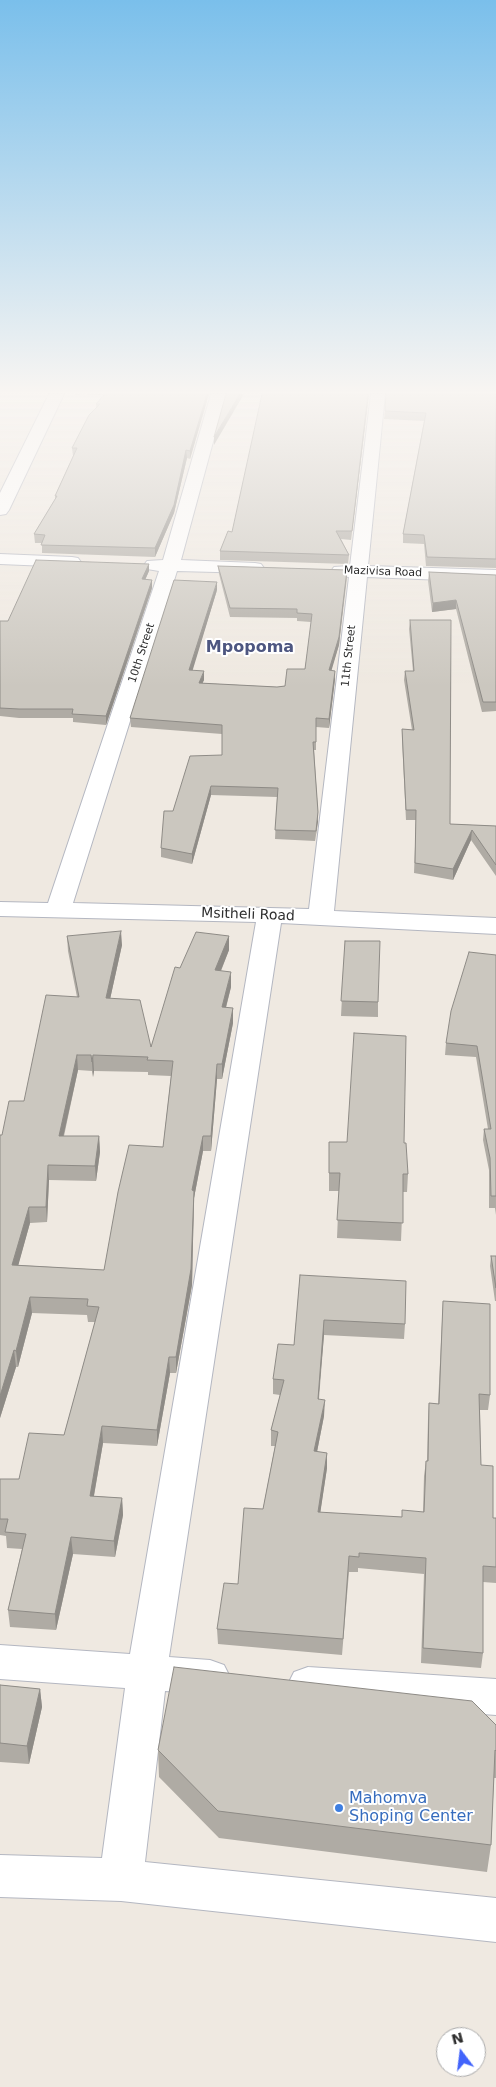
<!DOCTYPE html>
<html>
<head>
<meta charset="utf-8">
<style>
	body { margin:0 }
	#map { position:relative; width:496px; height:2087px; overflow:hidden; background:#efe9e1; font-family:"DejaVu Sans",sans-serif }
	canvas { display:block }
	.north { position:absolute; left:436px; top:2027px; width:50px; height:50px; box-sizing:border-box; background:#fff; border:1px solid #ababab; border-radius:50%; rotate:345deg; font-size:14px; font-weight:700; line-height:20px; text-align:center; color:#2e2e2e }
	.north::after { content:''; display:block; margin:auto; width:18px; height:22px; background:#4264fb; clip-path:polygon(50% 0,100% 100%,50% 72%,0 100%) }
</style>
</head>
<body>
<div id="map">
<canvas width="496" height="2087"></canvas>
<div class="north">N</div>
</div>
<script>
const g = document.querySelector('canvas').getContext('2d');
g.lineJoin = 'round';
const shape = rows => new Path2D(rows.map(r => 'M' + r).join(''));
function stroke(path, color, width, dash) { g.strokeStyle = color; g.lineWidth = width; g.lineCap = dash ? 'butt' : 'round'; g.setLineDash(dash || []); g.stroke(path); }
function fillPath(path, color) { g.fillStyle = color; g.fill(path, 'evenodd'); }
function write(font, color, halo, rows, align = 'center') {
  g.font = font + ' "DejaVu Sans",sans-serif'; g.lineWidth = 4; g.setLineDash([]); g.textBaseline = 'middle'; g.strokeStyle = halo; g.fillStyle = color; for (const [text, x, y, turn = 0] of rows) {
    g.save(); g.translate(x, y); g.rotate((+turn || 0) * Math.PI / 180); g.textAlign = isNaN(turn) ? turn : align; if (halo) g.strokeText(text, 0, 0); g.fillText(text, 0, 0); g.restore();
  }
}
const minor = shape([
	[49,394,64,394,9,510,6,514,0,515,0,493,49,394],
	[211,394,226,394,181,560,255,563,261,564,264,568,261,572,255,573,177,571,73,903,309,909,349,577,334,575,331,571,334,567,350,566,371,394,385,394,368,566,496,570,496,582,367,577,334,911,496,918,496,934,281,923,169,1657,210,1660,224,1665,230,1677,224,1689,210,1694,165,1691,145,1862,496,1898,496,1942,121,1901,0,1897,0,1855,102,1858,125,1688,0,1679,0,1645,130,1654,256,922,0,916,0,902,48,903,159,571,147,569,144,565,147,561,163,560,211,394],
	[0,554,72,557,78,558,81,562,78,566,72,567,0,564,0,554],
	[308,1667,496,1679,496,1715,308,1701,294,1696,288,1684,294,1672,308,1667]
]);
stroke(minor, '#b4b7c1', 2);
fillPath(minor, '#fff');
fillPath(shape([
	[75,394,209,394,190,459,187,458,174,513,155,557,42,553,42,543,35,543,34,534,55,499,55,496,73,456,72,448,96,408,96,404,104,395],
	[369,394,351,540,341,539,349,555,348,564,220,560,220,551,232,532],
	[496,394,496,568,426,566,424,544,403,543,403,534,424,421,384,419,385,411],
	[149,564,149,571,145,580,152,580,152,588,106,725,73,722,73,718,19,718,0,716,0,621,8,621],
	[218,566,347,570,347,578,339,645,331,670,335,679,329,728,316,727,316,750,314,750,318,812,315,841,275,839,277,797,211,795,192,864,161,857,161,848,173,811,222,755,222,734,131,727,130,718,217,590,192,670,204,680,202,683,277,687,285,686,305,669,311,622,297,621,297,618,230,617,219,574],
	[429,572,496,575,496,711,482,712,456,609,432,612,428,581],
	[410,620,450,824,496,826,496,876,471,840,453,880,414,873,416,820,406,820,402,739,402,729,412,730,404,680,405,671,413,671,409,629],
	[67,936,122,945,110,999,151,1047,180,968,229,936,229,950,221,971,231,987,226,1008,233,1008,233,1023,222,1079,217,1079,211,1151,203,1151,194,1198,192,1285,176,1373,170,1373,157,1446,103,1443,94,1496,122,1498,123,1515,115,1557,73,1554,56,1630,10,1627,8,1610,22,1549,7,1548,6,1536,0,1535,0,1479,19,1479,64,1435,95,1322,88,1322,87,1315,32,1313,18,1367,16,1367,0,1418,2,1135,24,1101,77,997,68,951],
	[78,1070,92,1071,93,1077,94,1071,148,1072,148,1075,171,1076,163,1147,104,1270,18,1265,30,1223,47,1222,49,1180,96,1181,100,1152,99,1136,64,1136],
	[345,941,378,1002,378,1017,341,1016],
	[496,955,496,1215,495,1208,489,1208,489,1170,483,1140,484,1129,488,1129,476,1057,445,1055,446,1043],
	[329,1142,404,1143,408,1174,407,1192,403,1192,401,1241,337,1238,339,1191,329,1191],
	[491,1256,496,1256,496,1301,495,1301,490,1266],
	[300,1275,405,1324,404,1339,324,1335,319,1399,324,1416,317,1452,327,1453,327,1468,320,1513,402,1517,423,1512,424,1476,426,1461,427,1461,428,1419,429,1403,438,1404,443,1301,490,1395,488,1410,480,1410,481,1465,493,1518,496,1518,496,1583,483,1582,483,1653,481,1668,421,1663,424,1574,358,1568,358,1572,349,1572,342,1655,218,1644,217,1629,238,1584,263,1509,275,1446,271,1446,271,1430,280,1395,273,1394,273,1379,294,1345],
	[0,1685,40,1689,42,1707,29,1764,0,1762],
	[496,1725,496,1778,494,1778,491,1845,487,1872,219,1838,159,1777,158,1750]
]), '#afaba4');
fillPath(shape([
	[207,394,209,394,190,459,190,451],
	[240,394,244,394,214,445,214,437],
	[368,394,369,394,351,540,352,531],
	[186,450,187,458,174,513,155,557,155,548],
	[149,564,149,571,142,587,142,579],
	[347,570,339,645,329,679,329,670],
	[152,580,152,588,106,725,106,716],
	[217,582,217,590,190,679,189,670],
	[456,600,456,609,432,612,433,603],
	[204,671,204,680,199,691,199,683],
	[335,671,335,679,329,728,329,719],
	[211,786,211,795,192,864,192,854],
	[318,812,318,822,315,841,316,831],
	[472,830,471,840,453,880,453,869],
	[121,931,122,945,107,1013,106,998],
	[229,936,229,950,215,985,215,970],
	[231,972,231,987,222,1022,222,1007],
	[233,1008,233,1023,222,1079,222,1064],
	[77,1055,78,1070,60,1151,59,1136],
	[93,1055,94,1071,93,1077,92,1062],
	[217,1064,217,1079,211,1151,211,1136],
	[99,1136,100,1152,96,1181,95,1166],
	[203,1136,203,1151,194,1198,192,1285,176,1373,176,1357,192,1190],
	[48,1165,49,1180,47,1222,46,1207],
	[29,1207,30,1223,14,1281,12,1265],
	[30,1297,32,1313,18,1367,16,1351],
	[324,1320,324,1335,317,1415,318,1399],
	[14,1350,16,1367,0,1418,0,1396],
	[169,1357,170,1373,157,1446,157,1430],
	[325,1400,324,1416,314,1467,314,1451],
	[102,1426,103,1443,91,1512,90,1496],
	[327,1453,327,1468,318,1528,318,1512],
	[122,1498,123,1515,115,1557,114,1541],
	[71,1537,73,1554,56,1630,55,1614],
	[40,1689,42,1707,29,1764,27,1746]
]), '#8e8b86');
const building = shape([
	[105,394,207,394,190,451,186,450,174,505,155,548,41,545,45,535,34,534,57,496,55,496,77,448,72,448,89,415,100,404,96,404,105,394],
	[226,394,240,394,214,437,226,394],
	[262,394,368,394,352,531,336,531,349,555,220,551,228,531,232,532,262,394],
	[386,394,496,394,496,559,427,557,424,535,403,534,426,413,385,411,386,394],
	[36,560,149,564,142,579,152,580,106,716,72,714,73,709,19,709,0,708,0,621,8,621,36,560],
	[218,566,347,570,339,637,329,670,335,671,329,719,316,718,316,742,313,742,318,812,316,831,275,830,278,788,211,786,192,854,161,848,164,811,173,811,190,756,222,755,222,725,130,718,174,580,217,582,189,670,204,671,199,683,277,687,285,686,287,669,305,669,312,614,297,613,297,609,230,608,218,566],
	[429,572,496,575,496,702,483,702,456,600,433,603,429,572],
	[410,620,451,620,450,824,496,826,496,865,472,830,453,869,415,863,416,810,406,810,402,729,414,730,405,671,414,671,410,620],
	[121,931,106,998,140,1000,151,1047,175,967,180,968,196,932,229,936,215,970,231,972,222,1007,233,1008,222,1064,217,1064,211,1136,203,1136,192,1190,194,1191,191,1269,176,1357,169,1357,157,1430,102,1426,90,1496,122,1498,114,1541,71,1537,55,1614,8,1610,26,1534,5,1532,8,1519,0,1519,0,1479,19,1479,29,1433,64,1435,99,1307,87,1306,88,1299,30,1297,16,1351,14,1350,0,1396,0,1135,2,1135,9,1101,24,1101,46,995,79,997,67,936,121,931],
	[77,1055,91,1055,92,1062,93,1055,148,1057,147,1060,173,1061,163,1147,129,1145,118,1192,104,1270,12,1265,29,1207,46,1207,48,1165,95,1166,99,1136,59,1136,77,1055],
	[345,941,380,941,378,1002,341,1001,345,941],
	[469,952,496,955,496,1196,491,1196,490,1158,484,1129,491,1129,477,1046,446,1043,451,1011,469,952],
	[354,1033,406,1036,404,1143,406,1143,408,1174,403,1174,403,1223,337,1220,340,1173,329,1173,329,1142,347,1142,354,1033],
	[491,1256,496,1256,496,1288,491,1256],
	[300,1275,406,1281,405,1324,324,1320,318,1399,325,1400,314,1451,327,1453,318,1512,402,1517,402,1510,424,1512,426,1461,428,1461,429,1403,439,1404,443,1301,490,1304,490,1395,479,1394,481,1465,493,1466,493,1518,496,1518,496,1567,483,1566,483,1653,423,1648,426,1558,359,1553,359,1557,349,1556,343,1639,217,1629,224,1583,238,1584,244,1508,263,1509,278,1432,271,1430,284,1380,273,1379,278,1344,294,1345,300,1275],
	[174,1667,472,1701,496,1725,496,1751,495,1750,491,1845,218,1811,158,1750,174,1667],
	[0,1685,40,1689,27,1746,0,1743,0,1685]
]);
fillPath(building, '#cbc7bf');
stroke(building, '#8e8b86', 1);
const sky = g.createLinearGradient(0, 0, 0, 687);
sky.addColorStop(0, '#7abfeb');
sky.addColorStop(0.57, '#f8f5f2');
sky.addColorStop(1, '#f8f5f200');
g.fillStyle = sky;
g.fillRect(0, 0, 496, 687);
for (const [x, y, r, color] of [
	[339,1808,5,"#3f7fe0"]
]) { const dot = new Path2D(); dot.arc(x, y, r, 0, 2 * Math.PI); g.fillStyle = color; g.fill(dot); stroke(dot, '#fff', 2); }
write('11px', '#2e2e2e', '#fff', [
	["Mazivisa Road",383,572,2],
	["10th Street",142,653,-72],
	["11th Street",349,656,-84]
]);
write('14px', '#2e2e2e', '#fff', [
	["Msitheli Road",248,915,2]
]);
write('bold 16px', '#4d5680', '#fff', [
	["Mpopoma",250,648]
]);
write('16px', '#366cbe', '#fff', [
	["Mahomva",349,1799],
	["Shoping Center",349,1817]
], 'left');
</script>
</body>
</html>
